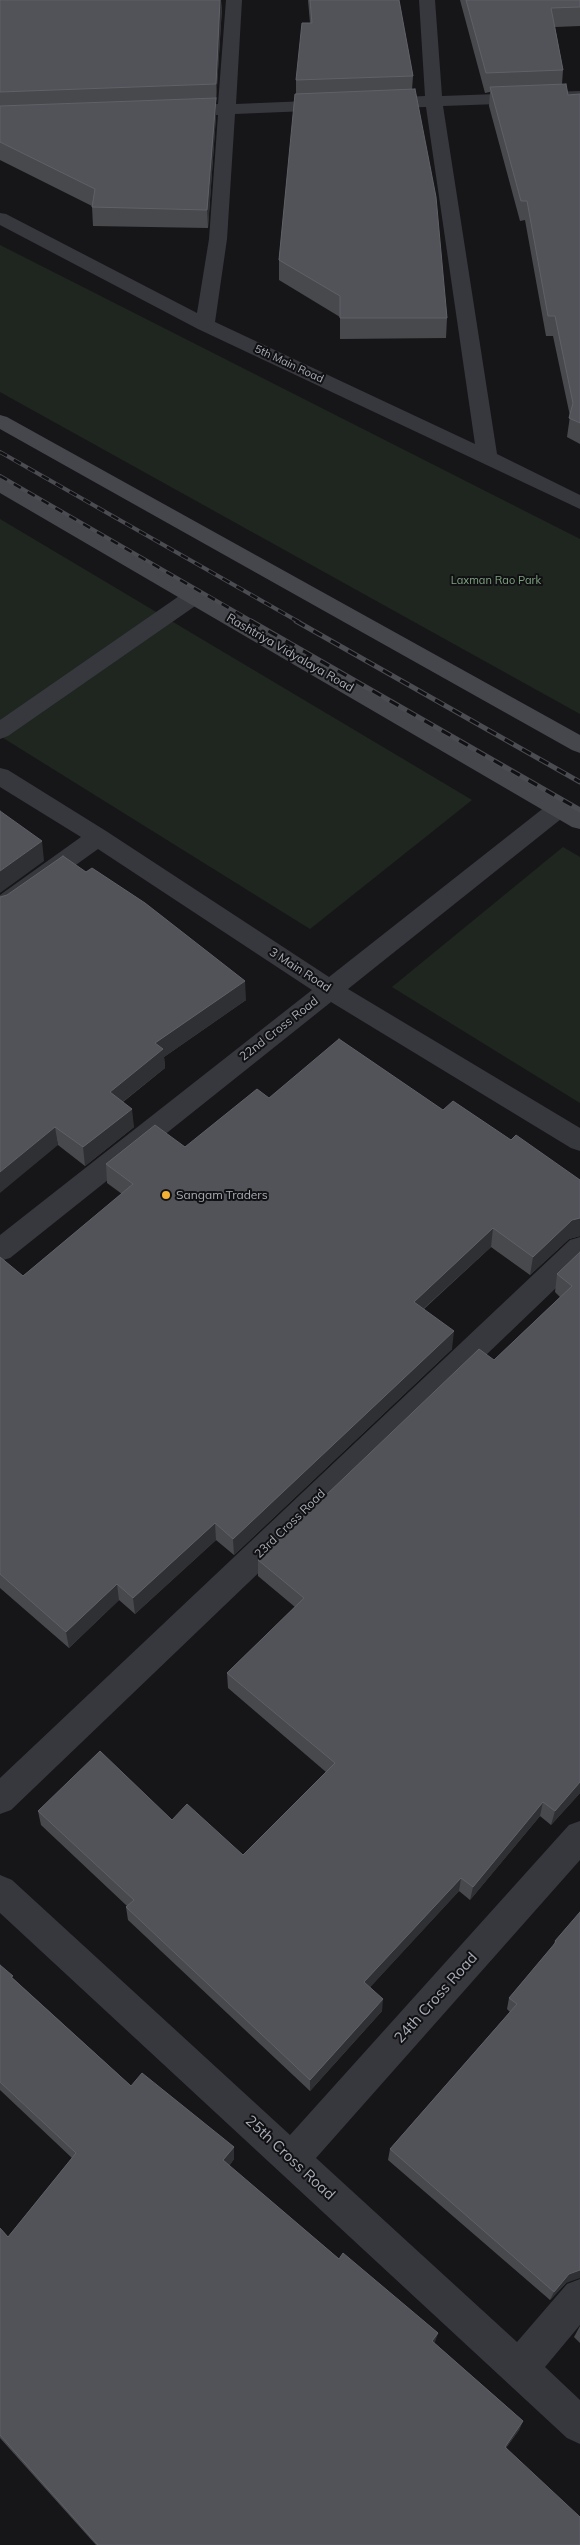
<!DOCTYPE html>
<html>
<head>
<meta charset="utf-8">
<style>
	body { margin:0 }
	canvas { display:block; background:#161618 }
</style>
</head>
<body>
<canvas width="580" height="2545"></canvas>
<script>
const g = document.querySelector('canvas').getContext('2d');
g.lineJoin = 'round';
function fillPath(path, color) { g.fillStyle = color; g.fill(path, 'evenodd'); }
const shape = rows => new Path2D(rows.map(r => 'M' + r).join(''));
function stroke(path, color, width, dash) { g.strokeStyle = color; g.lineWidth = width; g.lineCap = dash ? 'butt' : 'round'; g.setLineDash(dash || []); g.stroke(path); }
function write(font, color, halo, rows, align = 'center') {
  g.font = font + ' Mulish,sans-serif'; g.lineWidth = 4; g.setLineDash([]); g.textBaseline = 'middle'; g.strokeStyle = halo; g.fillStyle = color; for (const [text, x, y, turn = 0] of rows) {
    g.save(); g.translate(x, y); g.rotate((+turn || 0) * Math.PI / 180); g.textAlign = isNaN(turn) ? turn : align; if (halo) g.strokeText(text, 0, 0); g.fillText(text, 0, 0); g.restore();
  }
}
fillPath(shape([
	[0,245,580,539,580,714,0,392],
	[0,519,472,800,310,929,0,736],
	[563,847,580,857,580,1103,392,987]
]), '#1e261f');
fillPath(shape([
	[226,0,242,0,236,104,331,100,337,101,340,105,337,109,331,110,235,114,227,239,215,322,475,444,426,107,381,108,375,107,372,103,375,99,381,98,425,96,419,0,435,0,442,96,580,91,580,101,443,106,497,454,580,495,580,509,198,329,0,225,0,213,6,214,197,313,209,239,218,115,179,116,173,115,170,111,173,107,179,106,218,104,226,0],
	[193,590,201,592,204,597,201,602,8,736,0,739,0,720,185,592,193,590],
	[0,768,8,770,106,831,329,977,550,803,558,801,566,803,570,809,566,815,348,989,580,1128,580,1151,571,1148,331,1002,10,1258,0,1261,0,1235,312,990,98,849,9,913,0,916,0,895,81,837,0,787,0,768],
	[580,1237,580,1265,11,1810,0,1814,0,1778,570,1240,580,1237],
	[580,1821,580,1860,316,2158,517,2342,567,2284,580,2279,580,2325,545,2367,580,2400,580,2444,567,2438,0,1913,0,1875,12,1880,290,2135,569,1825,580,1821]
]), '#37383d');
fillPath(shape([
	[0,415,7,417,580,735,580,753,572,750,0,429,0,415],
	[0,478,7,480,580,810,580,829,572,827,0,493,0,478]
]), '#45474d');
const railFar1 = shape([
	[0,452,299,622],
	[0,476,253,622]
]);
const rail = shape([
	[251,621,580,810],
	[296,621,580,782]
]);
stroke(railFar1, '#4a4c52', 4);
stroke(rail, '#4a4c52', 5);
stroke(railFar1, '#111113', 2.5, [8]);
stroke(rail, '#111113', 3, [10]);
fillPath(shape([
	[0,0,222,7,216,102,216,116,208,228,93,226,92,206,0,160],
	[308,0,399,0,413,76,412,90,447,318,446,338,340,339,340,317,279,280,279,260,296,94,296,80,310,23],
	[460,0,580,0,580,26,555,27,563,70,562,84,568,95,580,94,580,444,567,437,570,416,553,336,546,336,525,220,520,221,489,106,490,92,485,93],
	[0,897,246,1000,164,1057,165,1068,123,1102,134,1127,85,1166,58,1145],
	[269,1098,443,1110,511,1140,580,1180,580,1236,569,1239,530,1275,491,1247,424,1309,452,1349,234,1555,216,1540,135,1614,119,1600,69,1648,0,1588,0,1257,23,1276,122,1194,107,1183,106,1164,185,1147],
	[580,1252,580,1793,551,1825,540,1816,470,1900,459,1891,370,1987,382,2011,310,2091,128,1920,126,1907,127,1906,41,1825,38,1811,172,1820,243,1855,326,1772,228,1688,227,1673,295,1607,258,1576,258,1560,494,1360,560,1297,555,1292,557,1274],
	[580,1912,566,2283,550,2300,388,2160,390,2149,510,2012,507,2009,509,1998,553,1946,555,1941],
	[0,1965,14,1979,131,2086,234,2147,234,2159,229,2166,339,2259,438,2333,434,2343,523,2421,519,2430,506,2448,580,2545,96,2545,0,2438,0,2228,8,2237,72,2158,0,2090],
	[580,2326,580,2343,574,2337]
]), '#47494d');
fillPath(shape([
	[220,0,221,0,222,7,216,102,216,84],
	[216,98,216,116,208,228,207,210],
	[42,841,44,861,0,893,0,871],
	[245,981,246,1000,164,1057,165,1068,111,1111,110,1092,155,1043],
	[132,1109,134,1127,85,1166,83,1147],
	[55,1127,58,1145,0,1193,0,1172],
	[580,1218,580,1236,569,1239,530,1275,533,1257,572,1220],
	[493,1228,491,1247,412,1319,414,1302],
	[454,1331,452,1349,234,1555,233,1539],
	[215,1523,216,1540,135,1614,133,1598],
	[117,1584,119,1600,69,1648,66,1632],
	[580,1782,580,1793,551,1825,555,1811],
	[543,1802,540,1816,470,1900,473,1887],
	[461,1878,459,1891,363,1995,364,1982],
	[383,1999,382,2011,310,2091,310,2080],
	[234,2147,234,2159,224,2172,223,2160],
	[580,2270,580,2278,566,2283,550,2300,554,2292,569,2274],
	[438,2333,435,2342,430,2350,432,2341],
	[523,2421,519,2430,501,2454,505,2447]
]), '#2f3033');
const building = shape([
	[0,0,220,0,216,84,0,92,0,0],
	[310,0,399,0,413,76,296,80,302,23,312,23,310,0],
	[466,0,580,0,580,7,551,8,563,70,486,73,466,0],
	[566,84,568,95,580,94,580,423,569,418,573,403,555,316,548,316,527,201,521,201,490,87,566,84],
	[415,89,436,197,447,318,340,318,340,296,279,260,295,94,415,89],
	[216,98,207,210,92,207,95,189,0,142,0,106,216,98],
	[0,811,42,841,0,871,0,811],
	[63,856,86,872,92,868,145,903,245,981,155,1043,163,1049,110,1092,132,1109,83,1147,55,1127,0,1172,0,897,7,895,63,856],
	[339,1039,443,1110,453,1101,511,1140,516,1135,580,1180,580,1218,572,1220,533,1257,493,1228,414,1302,454,1331,233,1539,215,1523,133,1598,117,1584,66,1632,0,1574,0,1257,23,1276,133,1184,106,1164,155,1125,185,1147,257,1089,269,1098,339,1039],
	[580,1252,580,1782,555,1811,543,1802,473,1887,461,1878,364,1982,383,1999,310,2080,126,1907,134,1900,38,1811,100,1751,172,1820,187,1804,243,1855,335,1763,227,1673,304,1598,258,1560,479,1349,494,1360,572,1286,557,1274,580,1252],
	[580,1912,580,2270,569,2274,554,2292,390,2149,517,2004,509,1998,556,1942,555,1941,580,1912],
	[0,1965,13,1976,11,1977,131,2086,142,2073,234,2147,223,2160,339,2259,343,2253,438,2333,432,2341,523,2421,505,2447,580,2517,580,2545,98,2545,0,2435,0,2228,8,2237,76,2153,0,2082,0,1965]
]);
fillPath(building, '#525359');
stroke(building, '#5f6168', 1);
for (const [x, y, r, color] of [
	[166,1195,5,"#f2b134"]
]) { const dot = new Path2D(); dot.arc(x, y, r, 0, 2 * Math.PI); g.fillStyle = color; g.fill(dot); stroke(dot, '#111113', 2); }
write('11px', '#a8adb8', '#111113', [
	["5th Main Road",289,364,25]
]);
write('11px', '#7fa381', '#111113', [
	["Laxman Rao Park",496,581]
]);
write('12px', '#a8adb8', '#111113', [
	["Rashtriya Vidyalaya Road",290,653,30],
	["3 Main Road",300,970,33],
	["22nd Cross Road",279,1029,-38],
	["23rd Cross Road",290,1524,-44]
]);
write('12px', '#a8adb8', '#111113', [
	["Sangam Traders",176,1195]
], 'left');
write('15px', '#a8adb8', '#111113', [
	["24th Cross Road",436,1998,-48],
	["25th Cross Road",290,2158,43]
]);
</script>
</body>
</html>
